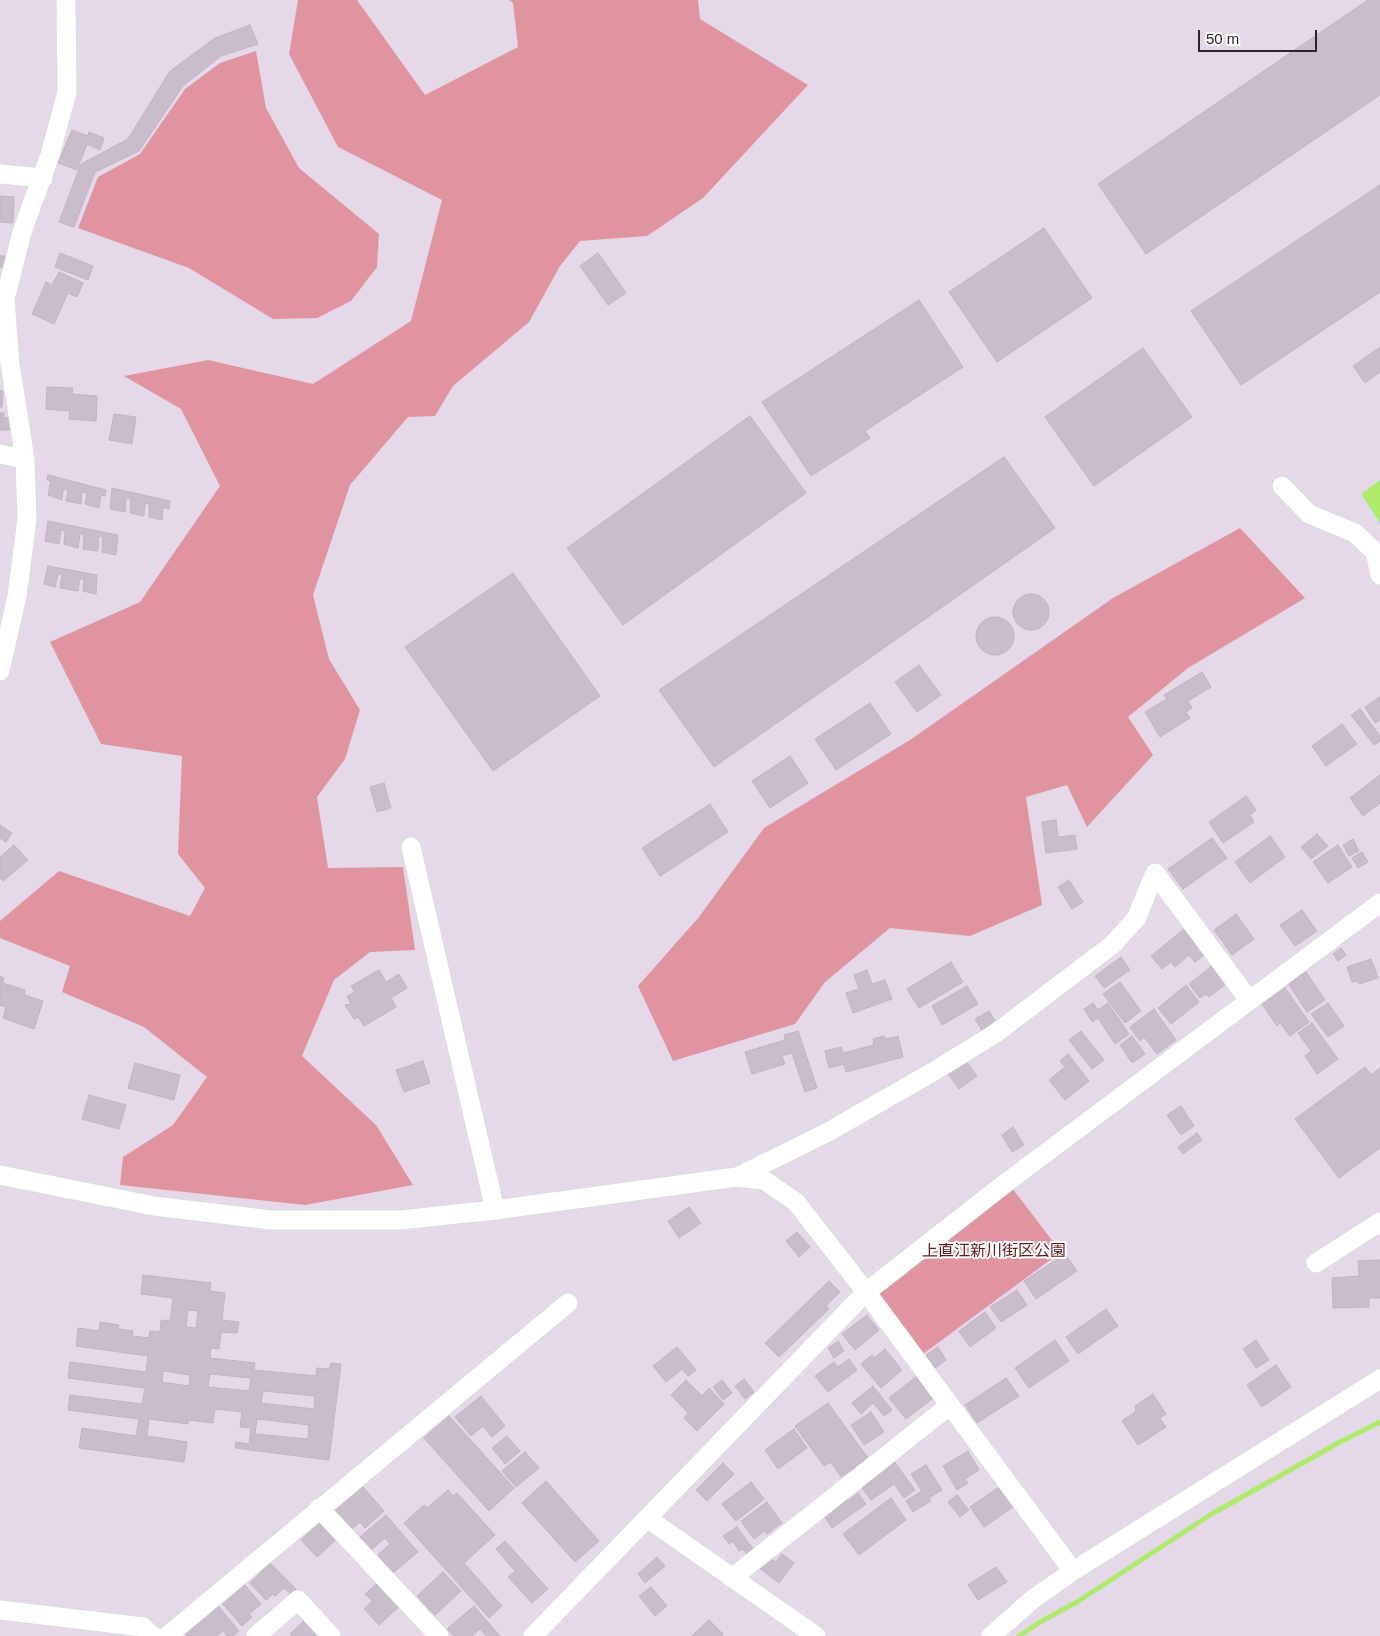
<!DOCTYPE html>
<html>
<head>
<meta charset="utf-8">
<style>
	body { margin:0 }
	#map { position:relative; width:1380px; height:1636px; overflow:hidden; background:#e5d8e9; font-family:Arial,sans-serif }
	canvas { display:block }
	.scale { position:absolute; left:1198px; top:30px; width:119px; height:22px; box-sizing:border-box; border:2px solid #272727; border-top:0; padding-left:6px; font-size:15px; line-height:18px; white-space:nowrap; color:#272727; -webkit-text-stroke:4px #fff; paint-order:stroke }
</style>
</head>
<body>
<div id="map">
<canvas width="1380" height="1636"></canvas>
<div class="scale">50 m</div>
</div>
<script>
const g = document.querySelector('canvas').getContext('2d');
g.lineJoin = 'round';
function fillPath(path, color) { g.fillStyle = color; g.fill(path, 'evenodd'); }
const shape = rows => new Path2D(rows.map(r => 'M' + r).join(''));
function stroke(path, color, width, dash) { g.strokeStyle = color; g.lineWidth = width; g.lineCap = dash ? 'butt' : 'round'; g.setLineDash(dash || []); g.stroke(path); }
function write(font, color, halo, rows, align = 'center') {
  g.font = font + ' Arial,"Noto Sans JP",sans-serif'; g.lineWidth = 4; g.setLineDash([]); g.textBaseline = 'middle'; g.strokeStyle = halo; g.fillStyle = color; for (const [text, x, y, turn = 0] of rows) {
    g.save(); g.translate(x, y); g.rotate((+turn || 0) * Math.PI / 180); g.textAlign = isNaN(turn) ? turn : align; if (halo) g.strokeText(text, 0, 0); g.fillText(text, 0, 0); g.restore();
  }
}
fillPath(shape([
	[298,0,357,0,425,95,518,47,513,3,509,0,698,0,700,19,808,85,703,198,647,236,580,241,560,266,529,322,453,386,435,416,408,417,350,485,313,595,329,659,360,710,345,759,317,797,328,868,403,867,415,950,370,952,334,980,302,1056,376,1125,413,1185,305,1205,120,1185,123,1157,173,1125,207,1077,144,1027,62,992,70,966,0,938,0,921,59,871,190,916,205,888,178,854,182,756,101,744,50,642,140,602,220,486,181,409,124,376,208,360,313,384,411,321,442,200,338,147,289,54],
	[256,51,266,108,299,168,379,234,377,267,351,301,317,318,273,319,189,268,78,228,98,177,140,154,185,89,220,63],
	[1240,528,1305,598,1188,668,1128,717,1153,755,1087,827,1067,785,1026,797,1042,905,970,936,890,928,825,982,795,1024,673,1061,638,986,699,917,764,828,910,740,1113,598],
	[1012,1188,1061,1252,923,1354,877,1294]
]), '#e0949f');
fillPath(shape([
	[1380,480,1380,523,1361,494]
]), '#afeb6b');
stroke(shape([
	[1019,1636,1040,1622,1077,1602,1210,1515,1340,1442,1380,1422]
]), '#afeb6b', 5);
const building = shape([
	[1368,0,1380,0,1380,95,1146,254,1098,184,1368,0],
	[250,25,258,44,221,56,183,86,139,151,95,172,74,227,59,222,81,164,128,139,170,71,215,38,250,25],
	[72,130,88,136,89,132,104,138,100,150,87,144,77,170,58,163,72,130],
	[1380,185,1380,292,1241,385,1191,311,1380,185],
	[0,196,14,197,13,223,0,222,0,196],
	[1044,228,1092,298,997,362,949,292,1044,228],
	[60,253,93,266,88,280,55,267,60,253],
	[598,253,626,293,608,305,580,266,598,253],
	[0,256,5,256,4,267,0,267,0,256],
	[59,272,83,283,77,297,68,293,54,324,32,314,46,282,52,285,59,272],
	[919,300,963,367,865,431,870,438,811,476,762,402,919,300],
	[1380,347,1380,372,1365,383,1353,366,1380,347],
	[1143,348,1192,417,1094,486,1045,417,1143,348],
	[47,387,73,388,72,394,97,396,96,421,69,419,70,411,46,409,47,387],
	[0,391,3,391,2,407,0,407,0,391],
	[0,413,4,413,4,418,11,418,11,430,0,430,0,413],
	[114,414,136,417,132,444,109,440,114,414],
	[750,416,806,493,623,625,567,548,750,416],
	[1004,457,1055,528,714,767,659,690,1004,457],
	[48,475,106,490,105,496,101,495,99,508,85,504,87,493,82,492,81,504,66,501,68,490,63,489,62,500,48,495,51,481,47,480,48,475],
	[112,488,170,501,169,509,163,507,162,520,149,517,149,503,145,504,144,516,130,513,131,499,126,498,125,512,110,509,112,488],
	[48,521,118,535,116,555,102,552,103,537,99,536,98,551,83,549,84,534,80,534,78,548,64,544,65,531,61,530,59,544,45,541,48,521],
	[48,566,97,575,96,594,83,591,84,579,80,579,78,591,60,588,62,575,58,574,55,587,44,584,48,566],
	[513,573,600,696,493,771,405,647,513,573],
	'1013 612a18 18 0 1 1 36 0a18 18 0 1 1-36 0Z',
	'976 636a19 19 0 1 1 38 0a19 19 0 1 1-38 0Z',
	[919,665,941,695,917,712,895,682,919,665],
	[1202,672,1211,687,1188,701,1192,708,1186,712,1190,718,1160,737,1145,712,1167,699,1164,695,1202,672],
	[1380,697,1380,720,1375,723,1365,707,1380,697],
	[870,703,891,734,836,770,815,739,870,703],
	[1360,709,1380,736,1380,741,1374,745,1351,715,1360,709],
	[1342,724,1357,744,1326,766,1312,746,1342,724],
	[790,756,808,783,770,808,752,781,790,756],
	[1380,775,1380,803,1363,816,1350,798,1380,775],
	[384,783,391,808,377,812,370,787,384,783],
	[1246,796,1256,810,1250,815,1254,822,1223,843,1209,822,1246,796],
	[710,804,728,832,660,876,642,848,710,804],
	[1056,820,1058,837,1075,835,1077,849,1046,853,1042,822,1056,820],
	[0,825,12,833,6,842,0,838,0,825],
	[1317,834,1328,846,1311,859,1301,847,1317,834],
	[1270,836,1285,857,1250,883,1235,862,1270,836],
	[1212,838,1227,858,1183,889,1168,869,1212,838],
	[1353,839,1359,851,1349,856,1343,845,1353,839],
	[14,845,28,860,3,881,0,878,0,857,14,845],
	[1338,845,1352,867,1328,883,1313,862,1338,845],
	[1362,852,1368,862,1358,868,1352,858,1362,852],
	[1069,880,1083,902,1072,909,1058,887,1069,880],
	[1302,910,1317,931,1295,946,1280,925,1302,910],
	[1236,914,1254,939,1232,955,1214,930,1236,914],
	[1184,929,1194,942,1199,939,1209,951,1195,962,1189,955,1175,967,1171,962,1162,969,1151,956,1184,929],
	[1341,948,1346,955,1338,961,1333,954,1341,948],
	[1121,957,1130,970,1104,988,1095,976,1121,957],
	[1371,959,1378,978,1359,984,1358,981,1352,982,1347,967,1371,959],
	[951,962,963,982,919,1008,907,989,951,962],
	[1217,962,1231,980,1209,997,1206,994,1200,998,1189,984,1217,962],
	[379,970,386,982,399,974,407,988,391,998,396,1007,364,1026,358,1017,354,1019,345,1005,351,1004,347,996,355,992,351,986,379,970],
	[867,970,872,984,885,980,892,999,853,1013,846,993,859,989,854,975,867,970],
	[1306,972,1325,1000,1307,1012,1288,983,1306,972],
	[0,976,4,978,3,983,25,990,24,995,43,1001,34,1029,3,1018,6,1007,0,1005,0,976],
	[1120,982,1141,1011,1125,1023,1103,994,1120,982],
	[1186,985,1199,1002,1171,1024,1158,1008,1186,985],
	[967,986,978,1004,942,1025,932,1006,967,986],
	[1285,988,1309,1022,1290,1036,1280,1023,1277,1026,1262,1004,1285,988],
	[1093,1003,1098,1010,1108,1003,1129,1034,1115,1044,1098,1018,1092,1022,1084,1009,1093,1003],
	[1328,1003,1344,1026,1328,1037,1311,1014,1328,1003],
	[1154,1009,1176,1040,1157,1054,1144,1037,1140,1041,1130,1027,1154,1009],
	[989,1011,997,1024,983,1032,975,1019,989,1011],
	[1312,1023,1338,1059,1317,1074,1305,1056,1311,1051,1298,1033,1312,1023],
	[798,1031,817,1088,805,1092,792,1053,782,1056,785,1064,752,1074,745,1052,785,1040,784,1035,798,1031],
	[1081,1031,1104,1060,1092,1069,1069,1040,1081,1031],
	[884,1036,886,1039,898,1036,903,1057,846,1072,844,1064,829,1068,825,1051,841,1047,843,1053,874,1045,873,1039,884,1036],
	[1132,1036,1145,1054,1132,1063,1120,1045,1132,1036],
	[1068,1054,1089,1081,1065,1100,1049,1080,1065,1067,1060,1061,1068,1054],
	[423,1061,430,1083,404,1092,396,1070,423,1061],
	[966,1061,977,1076,959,1089,948,1074,966,1061],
	[135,1063,180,1075,174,1100,128,1088,135,1063],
	[1365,1067,1371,1075,1380,1068,1380,1148,1339,1178,1295,1119,1365,1067],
	[89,1095,126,1105,119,1129,82,1119,89,1095],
	[1181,1106,1194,1126,1181,1135,1167,1115,1181,1106],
	[1013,1127,1024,1145,1012,1152,1002,1135,1013,1127],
	[1197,1133,1202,1140,1183,1154,1178,1147,1197,1133],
	[689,1207,701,1223,679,1238,668,1221,689,1207],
	[797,1232,810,1247,799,1257,786,1241,797,1232],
	[1065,1254,1077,1271,1036,1299,1024,1281,1065,1254],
	[1380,1260,1380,1298,1369,1298,1369,1307,1333,1308,1332,1278,1359,1276,1358,1261,1380,1260],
	[143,1275,211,1283,210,1291,225,1293,222,1320,239,1322,237,1333,221,1332,219,1349,211,1348,210,1358,255,1363,254,1370,316,1376,317,1368,329,1369,331,1363,341,1364,329,1460,235,1448,236,1442,249,1444,251,1428,240,1427,242,1412,215,1409,213,1423,188,1420,188,1424,149,1419,147,1436,187,1442,184,1462,79,1448,82,1428,136,1436,139,1419,68,1410,70,1395,142,1404,145,1388,68,1378,70,1362,146,1372,148,1356,76,1346,78,1328,99,1331,100,1322,119,1325,118,1329,133,1331,132,1336,149,1338,150,1331,160,1332,161,1320,170,1321,173,1298,141,1294,143,1275],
	[188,1310,198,1311,196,1328,186,1327,188,1310],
	[163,1371,190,1375,189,1386,162,1382,163,1371],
	[210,1374,251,1378,249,1391,208,1387,210,1374],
	[263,1391,315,1396,314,1409,261,1403,263,1391],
	[257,1419,309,1425,308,1439,255,1434,257,1419],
	[829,1281,840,1292,826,1306,829,1309,779,1357,765,1343,829,1281],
	[1017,1290,1027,1305,1001,1322,990,1307,1017,1290],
	[1106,1309,1118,1326,1078,1354,1066,1337,1106,1309],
	[985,1312,996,1328,970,1347,959,1331,985,1312],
	[867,1315,879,1330,855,1350,842,1334,867,1315],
	[1055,1340,1069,1361,1029,1388,1015,1368,1055,1340],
	[1256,1340,1269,1360,1256,1368,1243,1349,1256,1340],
	[838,1341,844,1351,834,1358,828,1348,838,1341],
	[677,1347,696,1370,688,1376,682,1369,666,1382,653,1366,677,1347],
	[938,1347,946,1360,935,1368,926,1355,938,1347],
	[885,1349,902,1370,881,1388,861,1364,872,1355,874,1358,885,1349],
	[849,1359,857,1370,828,1392,815,1376,834,1362,838,1367,849,1359],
	[1276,1365,1291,1387,1262,1407,1247,1385,1276,1365],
	[916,1377,932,1399,906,1419,889,1398,916,1377],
	[1006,1378,1019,1396,977,1423,965,1405,1006,1378],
	[744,1379,754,1392,745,1399,735,1386,744,1379],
	[686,1380,702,1396,709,1388,724,1404,697,1431,684,1418,688,1413,671,1395,686,1380],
	[722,1380,732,1393,723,1400,713,1387,722,1380],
	[873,1386,892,1410,884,1416,873,1403,861,1414,852,1403,873,1386],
	[1153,1394,1166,1414,1160,1418,1166,1427,1138,1445,1122,1421,1136,1411,1135,1406,1153,1394],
	[481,1396,505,1426,492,1437,483,1426,471,1436,455,1417,481,1396],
	[828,1403,868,1458,841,1477,831,1462,824,1466,795,1426,828,1403],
	[871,1412,884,1432,864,1445,851,1425,871,1412],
	[449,1416,514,1488,489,1511,424,1438,449,1416],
	[794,1429,807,1448,778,1469,765,1450,794,1429],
	[507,1436,520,1451,505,1464,492,1448,507,1436],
	[968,1451,979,1470,965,1479,968,1483,957,1490,943,1466,968,1451],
	[525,1452,539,1468,516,1487,502,1471,525,1452],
	[893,1460,915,1490,904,1498,894,1484,871,1500,859,1484,893,1460],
	[723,1463,734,1474,707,1501,696,1490,723,1463],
	[926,1465,942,1490,929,1498,931,1501,913,1512,906,1501,922,1491,911,1474,926,1465],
	[546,1481,599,1541,575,1562,522,1503,546,1481],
	[751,1482,764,1499,736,1521,722,1504,751,1482],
	[1002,1485,1016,1505,984,1527,970,1507,1002,1485],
	[363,1487,384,1511,365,1528,360,1522,351,1530,335,1511,363,1487],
	[448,1490,453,1496,457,1493,495,1535,464,1563,502,1606,489,1618,404,1523,424,1505,427,1508,448,1490],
	[858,1493,866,1504,832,1528,821,1512,844,1496,848,1501,858,1493],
	[957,1495,969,1510,960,1517,948,1502,957,1495],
	[891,1498,906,1520,859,1555,843,1534,891,1498],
	[767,1502,782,1523,767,1534,765,1531,754,1539,741,1521,767,1502],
	[386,1515,418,1552,393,1573,378,1555,390,1544,385,1538,371,1550,360,1537,386,1515],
	[321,1522,337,1539,317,1557,301,1540,321,1522],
	[737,1527,753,1549,747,1554,743,1549,739,1551,733,1541,729,1544,723,1536,737,1527],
	[505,1541,548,1589,532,1603,508,1577,515,1571,496,1549,505,1541],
	[782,1554,794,1563,779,1583,758,1567,766,1556,776,1562,782,1554],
	[657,1557,665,1566,645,1583,638,1574,657,1557],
	[270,1563,296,1589,291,1594,284,1588,275,1596,273,1594,266,1600,250,1583,270,1563],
	[996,1567,1007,1582,978,1600,968,1585,996,1567],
	[443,1572,461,1591,435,1615,417,1596,443,1572],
	[380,1581,402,1604,379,1625,364,1609,372,1601,365,1594,380,1581],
	[245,1585,261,1604,249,1614,252,1617,242,1626,223,1604,245,1585],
	[651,1587,667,1606,655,1616,639,1596,651,1587],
	[218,1606,239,1631,233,1636,227,1636,223,1631,217,1636,187,1636,184,1633,218,1606],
	[474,1606,500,1636,486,1636,480,1629,472,1636,454,1636,447,1629,474,1606],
	[307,1618,320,1632,316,1636,292,1636,290,1634,307,1618],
	[709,1620,723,1634,722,1636,692,1636,709,1620]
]);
fillPath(building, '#c9bdcb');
stroke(building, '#c1b2c4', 1);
const minor = shape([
	[0,174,43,178],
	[0,454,25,459],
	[1282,486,1309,514,1355,533,1375,552,1380,575],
	[0,671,17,596,27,519,25,459,10,364,5,299,22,232,50,155,67,92,66,0],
	[411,847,495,1210],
	[0,1175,154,1206,271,1220,400,1220,495,1210,737,1177,764,1180,796,1202,866,1292,1073,1571],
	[737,1177,828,1132,931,1073,996,1033,1112,945,1136,919,1155,873,1249,1000],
	[1316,1263,1380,1222],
	[319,1508,439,1636],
	[647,1518,816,1636],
	[732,1578,949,1406],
	[0,1610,143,1627,153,1636],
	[167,1636,568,1303],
	[256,1636,298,1600,331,1636],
	[533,1636,866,1292,1003,1185,1380,903],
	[991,1636,1033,1599,1073,1571,1380,1379]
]);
stroke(minor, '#cde0ce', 20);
stroke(minor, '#fff', 19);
write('16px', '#601a1a', '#fff', [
	["上直江新川街区公園",994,1252]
]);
</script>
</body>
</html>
